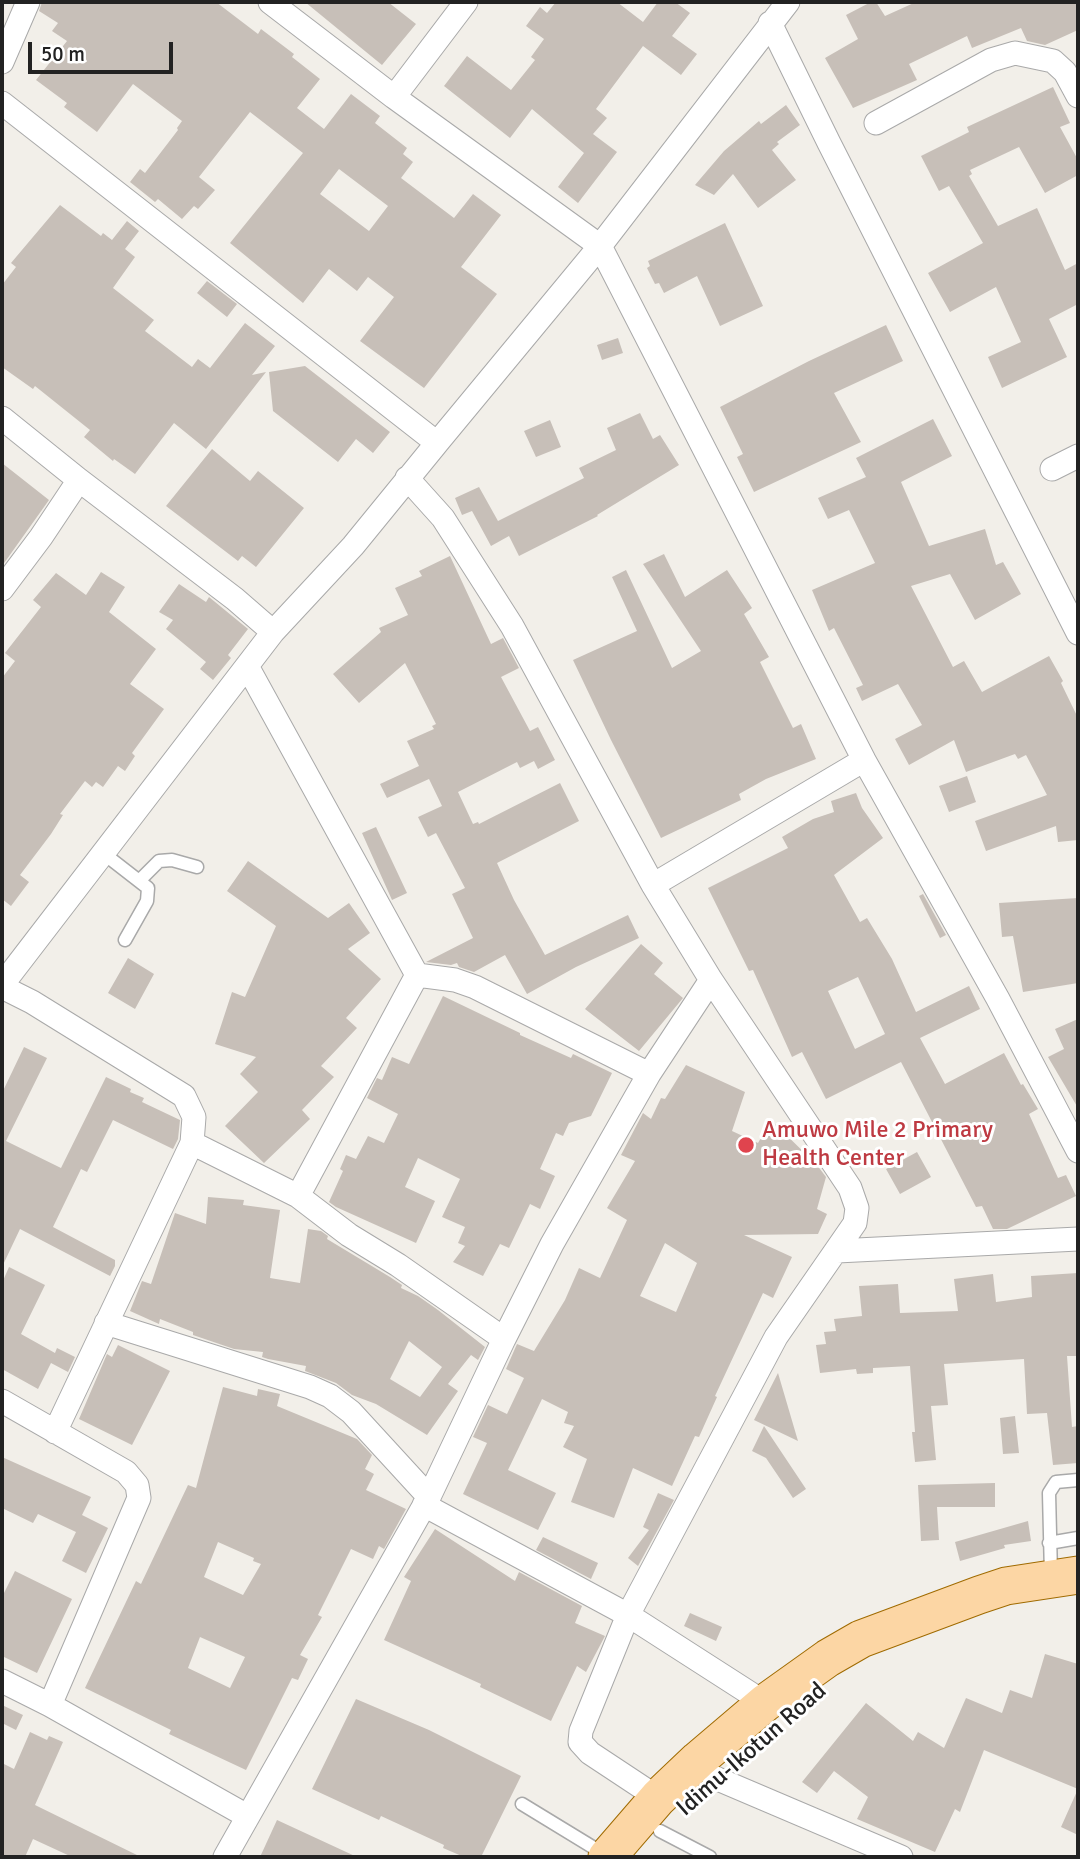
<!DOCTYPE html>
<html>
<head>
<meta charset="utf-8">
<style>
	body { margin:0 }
	#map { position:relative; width:1080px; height:1859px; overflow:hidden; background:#f2efe9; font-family:Signika,sans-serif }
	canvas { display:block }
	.frame { position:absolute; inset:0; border:4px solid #222; pointer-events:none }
	.scale { position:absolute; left:28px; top:42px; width:145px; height:32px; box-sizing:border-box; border:4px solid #222; border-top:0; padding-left:9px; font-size:21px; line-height:24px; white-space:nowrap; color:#222; -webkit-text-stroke:5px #fff; paint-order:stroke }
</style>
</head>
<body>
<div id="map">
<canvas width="1080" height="1859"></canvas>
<div class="frame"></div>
<div class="scale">50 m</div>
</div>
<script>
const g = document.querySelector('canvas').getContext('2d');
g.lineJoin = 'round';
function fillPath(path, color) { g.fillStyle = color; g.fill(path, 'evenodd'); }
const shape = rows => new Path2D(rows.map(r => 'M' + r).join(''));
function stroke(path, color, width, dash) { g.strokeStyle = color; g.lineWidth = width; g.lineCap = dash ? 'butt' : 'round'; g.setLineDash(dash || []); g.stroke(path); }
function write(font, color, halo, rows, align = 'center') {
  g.font = font + ' Signika,sans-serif'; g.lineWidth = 6; g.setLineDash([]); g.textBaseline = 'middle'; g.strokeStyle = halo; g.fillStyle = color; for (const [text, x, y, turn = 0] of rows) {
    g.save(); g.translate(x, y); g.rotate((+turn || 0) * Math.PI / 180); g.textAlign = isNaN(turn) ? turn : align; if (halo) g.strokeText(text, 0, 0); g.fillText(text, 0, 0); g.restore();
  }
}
fillPath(shape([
	[42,2,216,2,258,34,261,29,294,54,292,57,320,79,297,108,324,129,351,94,380,116,375,123,407,148,403,154,413,162,401,178,454,218,473,194,501,215,461,267,497,294,424,388,360,341,394,297,368,277,357,291,329,269,303,303,230,243,303,153,250,112,199,177,215,190,198,209,194,206,182,219,158,199,155,202,130,182,140,169,145,173,178,130,177,128,182,121,133,84,97,132,64,107,67,103,36,80,67,41,52,31,58,23,39,11],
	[339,169,388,206,369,231,320,194],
	[305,2,388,2,416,24,382,65],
	[556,2,617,2,643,22,658,2,675,2,690,13,672,36,697,54,681,75,643,46,596,109,607,118,593,134,617,152,578,203,558,187,584,153,532,109,510,138,444,86,467,56,511,90,535,60,531,57,544,39,526,26,540,7,547,13],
	[871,2,876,2,885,16,916,2,1078,2,1078,30,1045,45,1027,41,1021,28,972,48,967,36,909,64,917,80,853,108,825,58,858,39,846,15],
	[1053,87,1070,123,1060,127,1078,160,1078,175,1045,193,1019,147,970,170,972,174,969,176,998,226,1037,208,1065,270,1078,263,1078,304,1049,319,1067,357,1002,388,988,357,1021,342,996,287,950,312,928,273,983,243,949,186,939,191,921,156,969,132,967,127],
	[786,105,800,125,777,142,779,144,772,150,796,180,758,208,733,174,714,195,695,185,724,151,759,121,761,124],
	[60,205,101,236,103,233,112,240,127,221,139,231,125,249,135,257,113,288,154,320,145,331,192,367,198,359,210,368,245,323,275,346,252,375,266,372,206,449,174,423,135,474,114,459,113,461,84,437,90,430,35,386,33,389,2,367,2,285,16,267,11,263],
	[725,223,763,306,720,326,697,276,664,293,659,283,655,284,647,268,650,266,648,261],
	[207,281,237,304,227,317,197,293],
	[886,325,903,361,834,393,861,442,754,492,737,457,743,454,720,407,809,361],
	[618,338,623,353,602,360,597,345],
	[305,366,390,432,373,453,356,439,338,462,273,411,269,372],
	[640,413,653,439,660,435,679,465,597,515,598,516,519,556,509,536,491,546,472,511,462,515,455,498,479,487,498,521,584,478,579,468,616,450,607,428],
	[933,419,952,456,901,482,929,546,985,529,996,565,1003,562,1021,594,975,620,950,574,911,586,953,667,964,661,982,692,1049,656,1063,681,1061,683,1078,718,1078,840,1058,842,1056,826,986,851,975,821,1047,795,1026,755,1018,759,1015,754,966,772,954,740,909,765,895,739,922,725,898,684,862,701,856,688,863,685,834,628,829,631,812,590,875,563,849,510,828,519,818,498,866,477,856,458],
	[550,420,561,447,536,457,524,431],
	[212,449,250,481,258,471,304,508,256,567,242,556,238,561,166,506],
	[2,463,49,500,2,566],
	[664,554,685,597,727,570,752,608,744,614,769,657,760,662,793,728,801,724,816,759,766,779,739,794,741,800,661,838,611,740,573,660,637,631,612,577,626,570,672,668,701,651,643,564],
	[450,556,491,644,503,638,519,668,501,677,530,731,538,727,555,760,538,769,534,761,520,768,517,762,458,792,473,824,478,822,479,824,560,783,579,821,497,863,514,900,545,955,628,915,639,938,576,967,527,994,505,955,474,972,459,967,457,963,451,965,426,962,473,938,452,894,465,888,436,833,428,837,418,817,442,806,429,779,387,798,380,784,419,766,407,741,434,729,432,726,436,724,405,663,359,703,333,674,381,632,379,628,408,615,395,588,422,576,419,571],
	[101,572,125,587,109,612,156,649,130,684,164,709,132,753,135,756,125,771,118,766,103,787,96,782,92,787,85,781,60,814,63,815,51,834,20,875,29,882,11,906,2,899,2,678,15,661,5,653,41,607,33,600,56,573,86,595],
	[179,584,206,602,209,597,248,629,228,655,231,658,213,680,200,669,206,662,166,629,173,620,159,612],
	[967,776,976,802,949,812,939,786],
	[856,793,862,808,883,838,834,875,860,922,867,918,892,959,916,1012,969,986,980,1009,920,1038,945,1084,1004,1053,1021,1085,1023,1084,1038,1109,1029,1114,1058,1178,1066,1175,1076,1196,1007,1229,993,1229,982,1206,976,1207,901,1062,826,1099,802,1052,792,1057,753,970,749,971,708,888,788,848,782,837,813,819,834,812,831,801],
	[858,977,885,1034,855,1049,828,991],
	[376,827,407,893,392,900,362,833],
	[248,861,328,918,349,903,370,933,348,949,381,979,346,1018,357,1028,321,1066,334,1077,302,1110,310,1119,264,1163,225,1126,258,1092,240,1074,256,1057,215,1044,232,992,245,997,276,926,227,891],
	[923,894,946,935,940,938,919,896],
	[1078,898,1078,983,1023,992,1013,936,1002,937,999,903],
	[641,944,663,963,654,974,683,998,639,1051,585,1009],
	[128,958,154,974,135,1009,108,993],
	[443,996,520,1033,520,1035,571,1058,573,1054,612,1073,591,1116,569,1123,563,1136,556,1133,540,1169,555,1176,540,1209,530,1204,509,1248,500,1244,483,1276,453,1262,465,1246,458,1243,465,1227,442,1217,460,1179,418,1158,405,1187,435,1201,416,1243,336,1207,329,1202,343,1171,340,1169,346,1155,356,1159,368,1136,384,1143,398,1114,367,1098,377,1078,382,1080,392,1057,409,1064],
	[1078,1019,1078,1108,1048,1057,1064,1049,1055,1029],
	[24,1047,47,1058,6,1141,61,1168,106,1077,131,1089,130,1092,144,1098,142,1102,180,1120,178,1139,173,1149,113,1120,87,1172,81,1169,53,1227,115,1260,115,1266,110,1276,20,1229,2,1267,2,1093],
	[686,1065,745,1092,732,1131,758,1143,771,1120,817,1165,826,1177,817,1209,827,1214,818,1234,744,1235,792,1257,773,1298,763,1293,715,1396,717,1397,699,1437,695,1436,672,1486,633,1468,614,1518,571,1502,587,1459,563,1447,574,1426,564,1423,568,1412,542,1399,508,1470,556,1493,538,1530,463,1494,487,1443,473,1437,488,1405,507,1414,524,1378,506,1369,517,1344,534,1351,565,1300,579,1268,600,1278,627,1220,607,1208,635,1161,621,1155,643,1113,651,1119,661,1098,665,1099],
	[665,1243,697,1263,676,1312,640,1296],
	[917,1152,931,1177,900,1194,886,1169],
	[208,1197,244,1200,243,1205,280,1210,270,1278,300,1283,308,1229,321,1231,328,1236,327,1239,390,1277,402,1285,401,1288,418,1296,438,1310,485,1347,478,1360,471,1355,448,1384,458,1391,427,1435,376,1404,352,1395,336,1383,305,1371,306,1366,268,1359,262,1357,263,1352,234,1349,193,1335,193,1332,160,1319,159,1324,130,1311,142,1281,151,1284,175,1213,206,1224],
	[409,1341,442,1367,420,1397,390,1379],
	[9,1267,45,1285,21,1334,55,1353,57,1348,75,1357,68,1372,51,1363,38,1389,2,1369,2,1283],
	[1078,1273,1078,1356,1067,1356,1072,1427,1078,1426,1078,1463,1053,1465,1047,1413,1027,1414,1024,1359,944,1364,948,1405,931,1406,936,1460,915,1462,912,1432,915,1432,910,1366,873,1368,873,1373,857,1374,856,1369,820,1373,816,1345,826,1344,824,1332,836,1331,834,1319,862,1316,859,1286,898,1284,900,1313,958,1311,954,1279,993,1274,996,1302,1032,1297,1031,1276],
	[118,1345,170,1371,132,1445,79,1419,107,1354,112,1357],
	[778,1373,798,1441,754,1420],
	[223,1387,257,1396,258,1389,280,1394,277,1406,357,1439,372,1455,365,1469,374,1474,366,1490,406,1509,384,1549,379,1546,373,1559,351,1549,318,1615,322,1617,300,1655,308,1659,298,1680,292,1678,246,1770,169,1734,171,1730,85,1688,136,1581,141,1584,188,1485,196,1488],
	[218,1542,254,1558,253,1561,261,1564,243,1595,204,1577],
	[200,1637,245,1657,230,1688,188,1668],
	[1015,1416,1019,1453,1003,1454,1000,1418],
	[764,1426,806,1489,793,1498,766,1458,752,1451],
	[2,1457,91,1497,82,1515,108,1528,86,1573,62,1561,76,1532,38,1514,33,1523,2,1508],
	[995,1483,995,1507,937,1507,939,1540,921,1541,918,1485],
	[658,1493,674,1500,638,1566,628,1558,649,1530,643,1527],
	[1028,1521,1031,1541,1004,1545,1005,1548,960,1561,955,1542],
	[435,1529,515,1581,519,1572,582,1606,575,1623,605,1636,586,1672,577,1666,551,1721,480,1687,481,1684,384,1640,411,1581,404,1577],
	[543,1537,598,1563,591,1579,536,1550],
	[15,1571,72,1599,37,1673,2,1656,2,1597],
	[690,1613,722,1627,716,1641,684,1626],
	[1045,1654,1078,1664,1078,1789,984,1750,960,1812,955,1809,935,1852,857,1819,868,1797,834,1771,817,1793,802,1782,866,1703,913,1741,918,1732,944,1748,966,1698,1002,1713,1010,1690,1032,1698],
	[356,1699,429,1730,521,1776,481,1857,464,1857,443,1848,444,1845,381,1816,379,1820,312,1789],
	[2,1705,23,1715,16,1730,2,1723],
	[30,1732,47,1740,49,1736,63,1742,35,1805,141,1857,72,1857,33,1839,25,1857,2,1857,2,1763,14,1769],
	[1078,1789,1078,1835,1061,1827],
	[277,1820,357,1857,260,1857]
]), '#c7bfb8');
const lane = shape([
	[103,853,148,888,147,901,125,940],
	[139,881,159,861,172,860,197,867],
	[1049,1543,1078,1538],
	[1051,1575,1049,1493,1056,1482,1078,1480],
	[522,1804,604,1854],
	[660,1831,710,1857]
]);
const street = shape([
	[270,2,394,97,600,246,864,760,998,999,1078,1151],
	[770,23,829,143,1078,633],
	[2,62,28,2],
	[394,97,466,2],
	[2,103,437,443,600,246,788,2],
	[876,123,991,60,1015,53,1053,61,1065,72,1078,96],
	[2,418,79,480,235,599,273,632],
	[1052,469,1078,456],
	[407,478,443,518,512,626,653,885,711,980,850,1188,857,1208,855,1223,776,1337,628,1615,581,1731,580,1742,590,1753,658,1798],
	[2,589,41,537,79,480],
	[247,666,417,975,298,1196],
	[653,885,864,760],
	[417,975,455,980,475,987,649,1074],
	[2,985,273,632,353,546,437,443],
	[2,987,32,1002,184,1096,194,1117,192,1143,55,1432],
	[192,1143,298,1196,349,1235,398,1265,504,1339],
	[837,1251,1078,1239],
	[106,1323,310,1387,330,1396,351,1412,429,1497],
	[2,1401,126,1472,137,1485,139,1498,50,1705],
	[424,1505,628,1615,765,1703],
	[2,1681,50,1705,247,1816],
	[713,1777,901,1857],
	[225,1857,429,1497,504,1339,552,1244,649,1074,711,980]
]);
const primary = shape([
	[607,1857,658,1798,698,1760,765,1703,828,1658,861,1639,979,1595,1006,1586,1078,1575]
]);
stroke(lane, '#a9a9a9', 15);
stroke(street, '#a9a9a9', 25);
stroke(primary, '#a06b00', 39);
stroke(lane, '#fff', 12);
stroke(street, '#fff', 23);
stroke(primary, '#fcd6a4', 37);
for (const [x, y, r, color] of [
	[746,1145,9,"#e0444e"]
]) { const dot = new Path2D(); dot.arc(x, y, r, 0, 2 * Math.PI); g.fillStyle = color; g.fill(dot); stroke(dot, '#fff', 2.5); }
write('24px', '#be3a42', '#fff', [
	["Amuwo Mile 2 Primary",762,1131],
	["Health Center",762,1159]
], 'left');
write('24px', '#222', '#fff', [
	["Idimu-Ikotun Road",752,1750,-41]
]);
</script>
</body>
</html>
